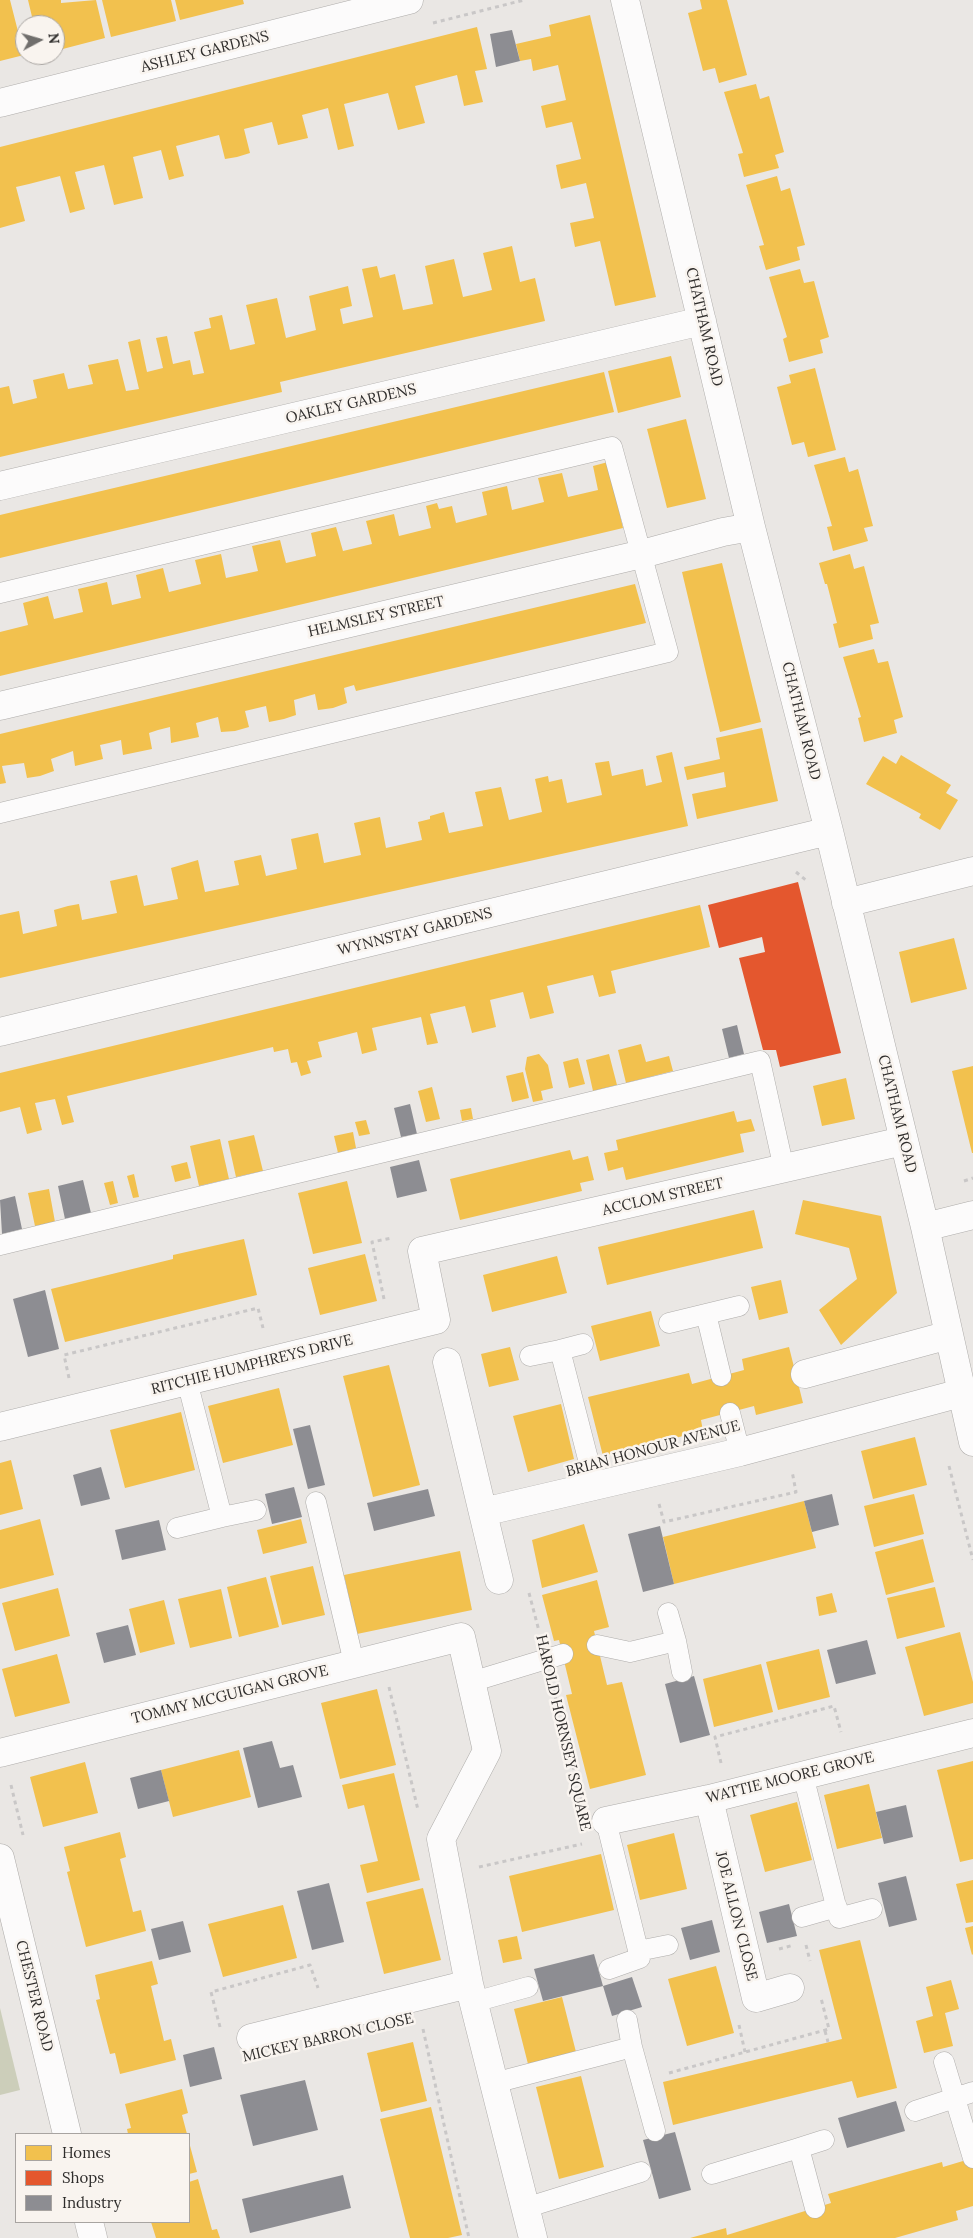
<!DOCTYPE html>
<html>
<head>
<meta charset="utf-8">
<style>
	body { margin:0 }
	#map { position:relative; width:973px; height:2238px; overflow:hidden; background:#eae7e4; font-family:Lora,serif }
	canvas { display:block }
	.legend { position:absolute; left:15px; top:2133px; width:175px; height:90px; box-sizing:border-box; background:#f9f4ef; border:1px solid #a8a4a1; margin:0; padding:6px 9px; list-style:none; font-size:15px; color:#2f2d2c }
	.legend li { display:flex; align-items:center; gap:10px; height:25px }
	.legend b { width:25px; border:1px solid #a8a4a1 }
	.north { position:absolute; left:15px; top:15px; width:50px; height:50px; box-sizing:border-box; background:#f9f4ef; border:1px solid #a8a4a1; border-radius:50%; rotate:84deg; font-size:14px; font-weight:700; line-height:20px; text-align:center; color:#2f2d2c }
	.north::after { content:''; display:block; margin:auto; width:18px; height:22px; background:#706e6c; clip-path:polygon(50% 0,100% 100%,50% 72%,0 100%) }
</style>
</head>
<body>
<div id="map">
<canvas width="973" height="2238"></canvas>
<ul class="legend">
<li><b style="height:14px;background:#f2c14e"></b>Homes</li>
<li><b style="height:14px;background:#e4572e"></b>Shops</li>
<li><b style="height:14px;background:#8d8d92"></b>Industry</li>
</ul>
<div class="north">N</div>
</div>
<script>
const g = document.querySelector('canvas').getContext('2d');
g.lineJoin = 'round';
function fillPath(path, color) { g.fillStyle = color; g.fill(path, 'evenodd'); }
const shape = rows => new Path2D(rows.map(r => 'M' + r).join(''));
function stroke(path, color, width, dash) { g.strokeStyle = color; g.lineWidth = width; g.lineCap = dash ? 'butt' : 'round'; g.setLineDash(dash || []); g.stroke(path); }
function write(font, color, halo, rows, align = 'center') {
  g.font = font + ' Lora,serif'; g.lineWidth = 5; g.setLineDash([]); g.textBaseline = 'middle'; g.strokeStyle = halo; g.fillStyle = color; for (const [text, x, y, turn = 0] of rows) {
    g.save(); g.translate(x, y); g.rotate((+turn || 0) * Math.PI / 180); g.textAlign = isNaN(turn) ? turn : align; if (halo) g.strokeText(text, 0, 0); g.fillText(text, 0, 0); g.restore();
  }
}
fillPath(shape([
	[0,2008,20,2090,0,2095]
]), '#ccceba');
fillPath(shape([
	[0,0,10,0,24,55,0,61],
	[28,0,61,0,61,3,96,0,105,38,55,51,55,25,34,25],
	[102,0,171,0,176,21,111,37],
	[175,0,243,0,244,4,180,20],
	[700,0,727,0,747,75,719,83,715,68,703,71,688,13,702,9],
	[590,15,656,297,615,306,600,241,575,247,570,223,594,218,586,183,561,189,558,176,556,165,581,159,572,122,546,128,541,106,566,100,558,65,533,71,531,59,520,61,516,44,551,36,549,25],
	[477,27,487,69,475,71,483,102,464,106,457,75,415,86,425,123,398,130,388,93,344,104,354,146,338,150,328,108,302,115,308,138,278,145,272,122,244,129,250,153,237,157,225,159,219,135,176,146,184,176,169,180,161,150,133,157,143,198,114,205,104,165,75,172,85,209,70,213,60,176,29,184,16,187,25,221,0,228,0,147],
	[756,84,760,99,769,96,784,152,775,155,779,168,744,177,738,154,743,153,724,92],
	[777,176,781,191,790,188,805,245,797,247,800,260,766,270,759,246,764,245,746,185],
	[512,246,520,282,535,278,545,321,280,382,282,392,0,457,0,388,9,386,13,404,37,398,33,380,64,373,68,389,93,384,88,365,118,359,126,391,139,389,128,342,140,339,147,372,163,368,156,338,167,336,173,364,190,360,193,375,204,373,194,332,211,328,209,318,222,315,230,350,255,344,246,305,277,298,286,338,316,330,309,296,348,286,352,306,340,309,343,324,373,317,362,269,377,266,380,278,395,274,403,310,433,304,425,266,454,259,463,297,476,294,492,290,483,253],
	[800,269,804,283,814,281,829,337,820,340,823,353,789,362,783,339,787,337,769,277],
	[671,356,681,397,618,413,608,371],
	[815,368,836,450,808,457,804,442,792,445,777,387,791,383,789,375],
	[604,372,614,412,0,558,0,515],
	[686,419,706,499,667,508,647,429],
	[845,457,849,472,858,469,873,526,864,528,868,541,833,551,827,527,832,526,814,465],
	[608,462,623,528,0,676,0,632,28,625,23,603,48,596,54,619,83,612,78,589,91,586,107,582,112,605,141,598,136,575,163,568,169,592,201,584,195,560,221,554,226,578,258,571,252,546,280,540,286,563,316,556,311,533,336,527,343,551,372,544,366,521,394,514,399,536,431,528,426,506,437,503,439,509,452,506,456,523,487,515,482,492,507,486,512,510,544,502,538,478,562,473,568,497,598,490,593,466],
	[850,554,854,569,864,566,879,623,870,625,873,639,839,648,833,624,837,623,827,584,825,584,819,563],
	[722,563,761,722,720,732,682,572],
	[635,584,646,623,356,691,354,685,344,688,347,703,333,708,318,710,315,694,294,700,296,715,284,719,269,722,266,706,245,711,249,727,235,731,221,732,218,717,196,723,199,737,171,743,170,727,158,730,149,733,152,749,123,755,121,740,109,743,100,745,103,759,75,766,73,751,51,759,54,771,40,776,27,778,24,763,2,766,6,783,0,784,0,734],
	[874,649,878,663,888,661,903,717,894,720,897,733,864,742,858,718,861,717,843,657],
	[762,728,778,801,697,819,692,794,726,787,724,772,687,780,684,767,720,759,716,738],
	[672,752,688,826,0,978,0,915,19,911,23,934,57,926,54,910,68,906,79,904,82,920,117,913,110,881,137,875,144,906,178,899,171,868,198,860,205,892,239,885,234,861,261,855,266,876,297,869,291,839,318,833,324,863,361,855,354,823,380,817,386,848,422,840,418,822,430,819,430,816,444,812,449,833,483,826,475,792,501,787,509,820,542,812,535,779,548,776,549,782,562,779,567,803,602,795,595,763,609,761,612,776,643,769,646,786,662,782,656,756],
	[901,755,951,785,946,793,958,800,940,830,919,818,921,814,866,784,883,756,896,764],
	[700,905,710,947,611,971,616,993,599,997,593,975,547,986,554,1013,530,1019,523,992,490,1000,496,1027,472,1033,465,1006,430,1014,438,1043,427,1045,421,1017,372,1028,377,1050,362,1054,357,1032,318,1042,322,1057,307,1061,311,1073,301,1076,297,1062,291,1063,288,1049,274,1052,273,1047,67,1096,74,1122,62,1125,55,1099,35,1103,42,1130,27,1134,20,1107,0,1112,0,1073],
	[954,938,967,989,911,1003,899,952],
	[641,1044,646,1062,669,1056,673,1071,626,1083,618,1050],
	[539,1054,548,1065,553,1088,541,1091,543,1100,533,1102,525,1069,527,1057],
	[609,1054,617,1085,593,1091,586,1060],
	[578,1058,585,1084,569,1088,563,1062],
	[973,1066,973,1153,972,1153,952,1071],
	[523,1072,529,1098,512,1102,506,1076],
	[846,1078,855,1119,822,1126,813,1086],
	[432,1087,440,1119,426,1122,418,1091],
	[471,1108,473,1119,462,1121,460,1110],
	[734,1111,737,1122,751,1119,755,1131,740,1134,744,1152,626,1180,623,1167,608,1171,604,1153,618,1150,616,1140],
	[366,1120,370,1134,359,1136,355,1122],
	[353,1132,356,1148,338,1153,334,1136],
	[254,1135,263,1171,236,1177,228,1141],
	[220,1139,229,1179,199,1186,190,1146],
	[570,1150,573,1160,588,1156,594,1180,580,1183,582,1191,460,1220,450,1179],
	[187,1162,191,1178,175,1182,171,1166],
	[134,1174,139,1197,133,1198,127,1176],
	[113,1181,118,1203,110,1205,104,1183],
	[347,1181,362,1243,313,1254,298,1193],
	[49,1189,55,1222,35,1226,28,1193],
	[803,1200,881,1216,897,1293,841,1345,819,1310,857,1279,849,1248,795,1234],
	[754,1210,763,1248,607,1285,598,1247],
	[244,1239,257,1295,65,1342,51,1289,173,1259,173,1255],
	[365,1254,377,1301,320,1315,308,1268],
	[557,1256,567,1293,492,1312,483,1275],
	[781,1280,788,1313,759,1320,751,1287],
	[651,1311,660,1346,600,1361,591,1326],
	[510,1347,519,1380,489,1387,481,1354],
	[789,1347,803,1403,756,1415,754,1406,701,1420,703,1431,603,1456,588,1397,689,1373,692,1384,744,1370,742,1359],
	[389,1365,420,1485,373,1497,343,1376],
	[279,1388,293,1445,223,1463,208,1406],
	[561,1404,574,1459,528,1472,513,1416],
	[181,1412,195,1470,125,1488,110,1430],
	[915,1437,927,1485,873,1499,861,1451],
	[11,1460,23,1509,0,1515,0,1463],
	[914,1494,924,1534,874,1547,864,1506],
	[804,1501,816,1548,674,1584,663,1537],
	[40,1519,54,1575,0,1589,0,1530],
	[301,1519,307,1543,263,1554,257,1530],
	[584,1524,598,1572,542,1588,532,1540],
	[923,1539,934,1582,886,1595,875,1552],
	[460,1551,472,1610,357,1634,344,1575],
	[313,1566,325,1615,282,1625,270,1576],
	[266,1577,279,1627,239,1637,227,1587],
	[597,1580,609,1627,594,1631,607,1685,622,1682,646,1775,590,1789,566,1695,572,1694,559,1640,554,1641,542,1595],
	[935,1587,945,1627,897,1639,887,1598],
	[58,1588,70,1636,15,1651,2,1603],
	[221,1589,232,1638,190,1648,178,1599],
	[832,1593,837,1612,819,1616,816,1597],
	[164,1600,175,1644,140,1653,129,1609],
	[960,1632,973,1682,973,1703,924,1716,905,1647],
	[819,1649,830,1697,778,1710,766,1662],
	[57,1654,70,1703,15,1717,2,1669],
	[761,1664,773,1712,714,1727,703,1679],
	[377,1689,396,1765,340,1779,321,1703],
	[239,1750,251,1797,173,1817,161,1770],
	[973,1761,973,1859,960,1862,937,1770],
	[85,1762,98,1813,43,1827,30,1777],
	[394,1773,420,1880,367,1893,360,1865,378,1861,364,1805,348,1809,342,1785],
	[869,1784,882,1838,837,1849,824,1795],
	[797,1802,812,1860,765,1872,750,1815],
	[120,1832,126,1857,120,1859,133,1912,141,1910,146,1931,86,1947,67,1872,70,1871,64,1847],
	[674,1833,687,1889,640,1900,627,1845],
	[601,1854,614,1910,522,1932,509,1876],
	[973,1880,973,1922,966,1923,956,1884],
	[423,1888,441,1960,384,1974,366,1902],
	[283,1905,297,1958,223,1977,208,1924],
	[973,1926,973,1954,972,1955,965,1928],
	[517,1936,522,1959,503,1963,498,1940],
	[860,1940,897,2088,857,2098,852,2081,673,2125,663,2082,842,2039,819,1950],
	[152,1961,158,1984,151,1986,164,2041,171,2039,176,2060,120,2074,115,2053,110,2054,96,2000,100,1999,95,1975],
	[716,1966,734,2033,687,2046,668,1979],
	[951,1980,959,2009,945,2013,953,2046,924,2053,916,2021,933,2016,926,1987],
	[562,1997,576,2052,528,2064,514,2009],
	[413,2042,427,2101,381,2112,367,2053],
	[581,2076,604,2167,559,2179,536,2087],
	[182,2089,188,2113,182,2115,187,2134,128,2134,127,2129,131,2128,125,2104],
	[431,2107,462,2235,448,2238,410,2238,380,2119],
	[189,2142,197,2172,189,2174],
	[973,2158,973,2206,956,2211,958,2220,895,2238,690,2238,726,2228,727,2235,831,2203,828,2194,942,2162,943,2167],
	[198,2179,212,2230,217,2229,220,2238,156,2238,151,2222,189,2222,189,2182]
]), '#f2c14e');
fillPath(shape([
	[798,882,841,1053,780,1067,776,1050,763,1050,739,958,765,952,762,937,719,948,708,905]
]), '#e4572e');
fillPath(shape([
	[512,30,520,61,496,67,490,34],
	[737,1025,744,1054,729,1058,722,1029],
	[410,1104,417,1134,401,1137,394,1108],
	[419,1160,427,1191,397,1198,390,1167],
	[83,1180,91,1213,65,1219,58,1186],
	[15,1196,22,1229,2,1234,0,1200],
	[45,1290,59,1349,28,1357,13,1299],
	[310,1425,325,1485,308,1489,293,1429],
	[101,1467,110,1499,81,1506,73,1475],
	[294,1487,302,1517,272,1524,265,1494],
	[428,1489,435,1516,374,1531,367,1503],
	[832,1494,839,1525,812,1532,804,1501],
	[159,1520,166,1550,122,1560,115,1530],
	[660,1526,674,1584,643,1592,628,1534],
	[128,1625,136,1655,104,1663,96,1633],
	[867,1640,876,1674,836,1684,827,1650],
	[694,1676,710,1735,680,1743,665,1684],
	[272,1741,280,1768,293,1765,302,1797,258,1808,243,1748],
	[161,1770,169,1801,138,1809,130,1778],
	[906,1805,913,1837,884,1844,876,1812],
	[906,1876,917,1920,889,1927,878,1883],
	[329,1883,344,1942,312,1950,297,1891],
	[789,1904,797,1936,767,1943,759,1912],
	[712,1920,720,1952,690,1960,681,1928],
	[183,1921,191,1952,159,1960,151,1929],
	[594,1954,603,1986,632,1977,642,2007,612,2016,603,1986,543,2001,534,1969],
	[214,2047,222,2079,190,2087,183,2055],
	[305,2080,318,2130,253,2146,240,2095],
	[896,2101,905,2131,847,2148,838,2118],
	[675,2132,691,2190,659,2199,643,2140],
	[343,2175,351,2208,250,2233,242,2199]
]), '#8d8d92');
const lane = shape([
	[0,593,612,447,668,652,0,813],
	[0,1245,760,1061,784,1169],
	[706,1314,739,1306],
	[669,1323,706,1314,721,1376],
	[560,1350,583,1344],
	[530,1356,560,1350,595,1486],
	[730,1413,740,1452],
	[316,1502,354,1663],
	[222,1517,256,1510],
	[177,1528,222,1517,187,1381],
	[676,1641,682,1672],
	[597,1645,630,1652,676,1641,668,1613],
	[471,1682,563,1654],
	[803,1775,839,1918,872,1909],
	[606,1821,640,1958,609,1969],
	[802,1917,837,1907],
	[638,1951,668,1945],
	[474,2002,528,1987],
	[627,2020,632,2047],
	[944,2062,973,2158],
	[494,2083,632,2047,655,2131],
	[915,2111,973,2092],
	[712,2174,799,2148],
	[525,2208,641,2172],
	[815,2208,799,2148,824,2140]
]);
const street = shape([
	[625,0,751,527,829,831,925,1227,973,1442],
	[0,103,409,0],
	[0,486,702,321],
	[0,706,642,554,723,532,751,527],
	[846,903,973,871],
	[0,1032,829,831],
	[925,1227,973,1215],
	[447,1362,499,1580],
	[805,1374,949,1335],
	[0,1427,436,1320,422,1251,903,1141],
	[483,1512,740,1452,961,1393],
	[0,1753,461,1637,487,1751,441,1839,469,1984,533,2238],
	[709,1799,756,1998,790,1988],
	[606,1821,709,1799,973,1733],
	[0,1858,67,2134],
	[251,2038,469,1984],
	[89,2222,93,2238]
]);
stroke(lane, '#aeacaa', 21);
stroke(street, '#aeacaa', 29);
stroke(shape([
	[433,23,524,0],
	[796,872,807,881],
	[964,1181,973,1178],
	[384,1299,372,1242,392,1238],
	[69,1378,64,1355,258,1308,263,1328],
	[949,1466,973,1560],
	[659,1504,664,1522,796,1492,792,1471],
	[529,1593,539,1631],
	[389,1687,418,1810],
	[553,1688,582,1801],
	[721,1763,715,1737,834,1706,841,1732],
	[11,1785,23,1835],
	[479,1867,582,1844],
	[806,1945,810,1961],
	[779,1949,794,1945],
	[739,2025,745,2052],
	[220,2027,211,1992,310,1965,318,1988],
	[423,2029,469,2238],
	[825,2031,828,2042],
	[669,2073,829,2029,821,1998]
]), '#c9c7c7', 3, [4, 4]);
stroke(lane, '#fcfbfb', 20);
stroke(street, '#fcfbfb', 28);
write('15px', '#2f2d2c', '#f9f4ef', [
	["ASHLEY GARDENS",205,52,-14],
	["CHATHAM ROAD",704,327,77],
	["OAKLEY GARDENS",351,404,-13],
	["HELMSLEY STREET",376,617,-13],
	["CHATHAM ROAD",801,721,76],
	["WYNNSTAY GARDENS",415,932,-14],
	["CHATHAM ROAD",897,1114,76],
	["ACCLOM STREET",663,1197,-13],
	["RITCHIE HUMPHREYS DRIVE",252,1365,-14],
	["BRIAN HONOUR AVENUE",653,1449,-15],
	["TOMMY MCGUIGAN GROVE",230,1695,-14],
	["HAROLD HORNSEY SQUARE",563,1733,77],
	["WATTIE MOORE GROVE",790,1778,-14],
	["JOE ALLON CLOSE",736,1916,76],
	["CHESTER ROAD",34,1996,76],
	["MICKEY BARRON CLOSE",328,2038,-13]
]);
</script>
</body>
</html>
